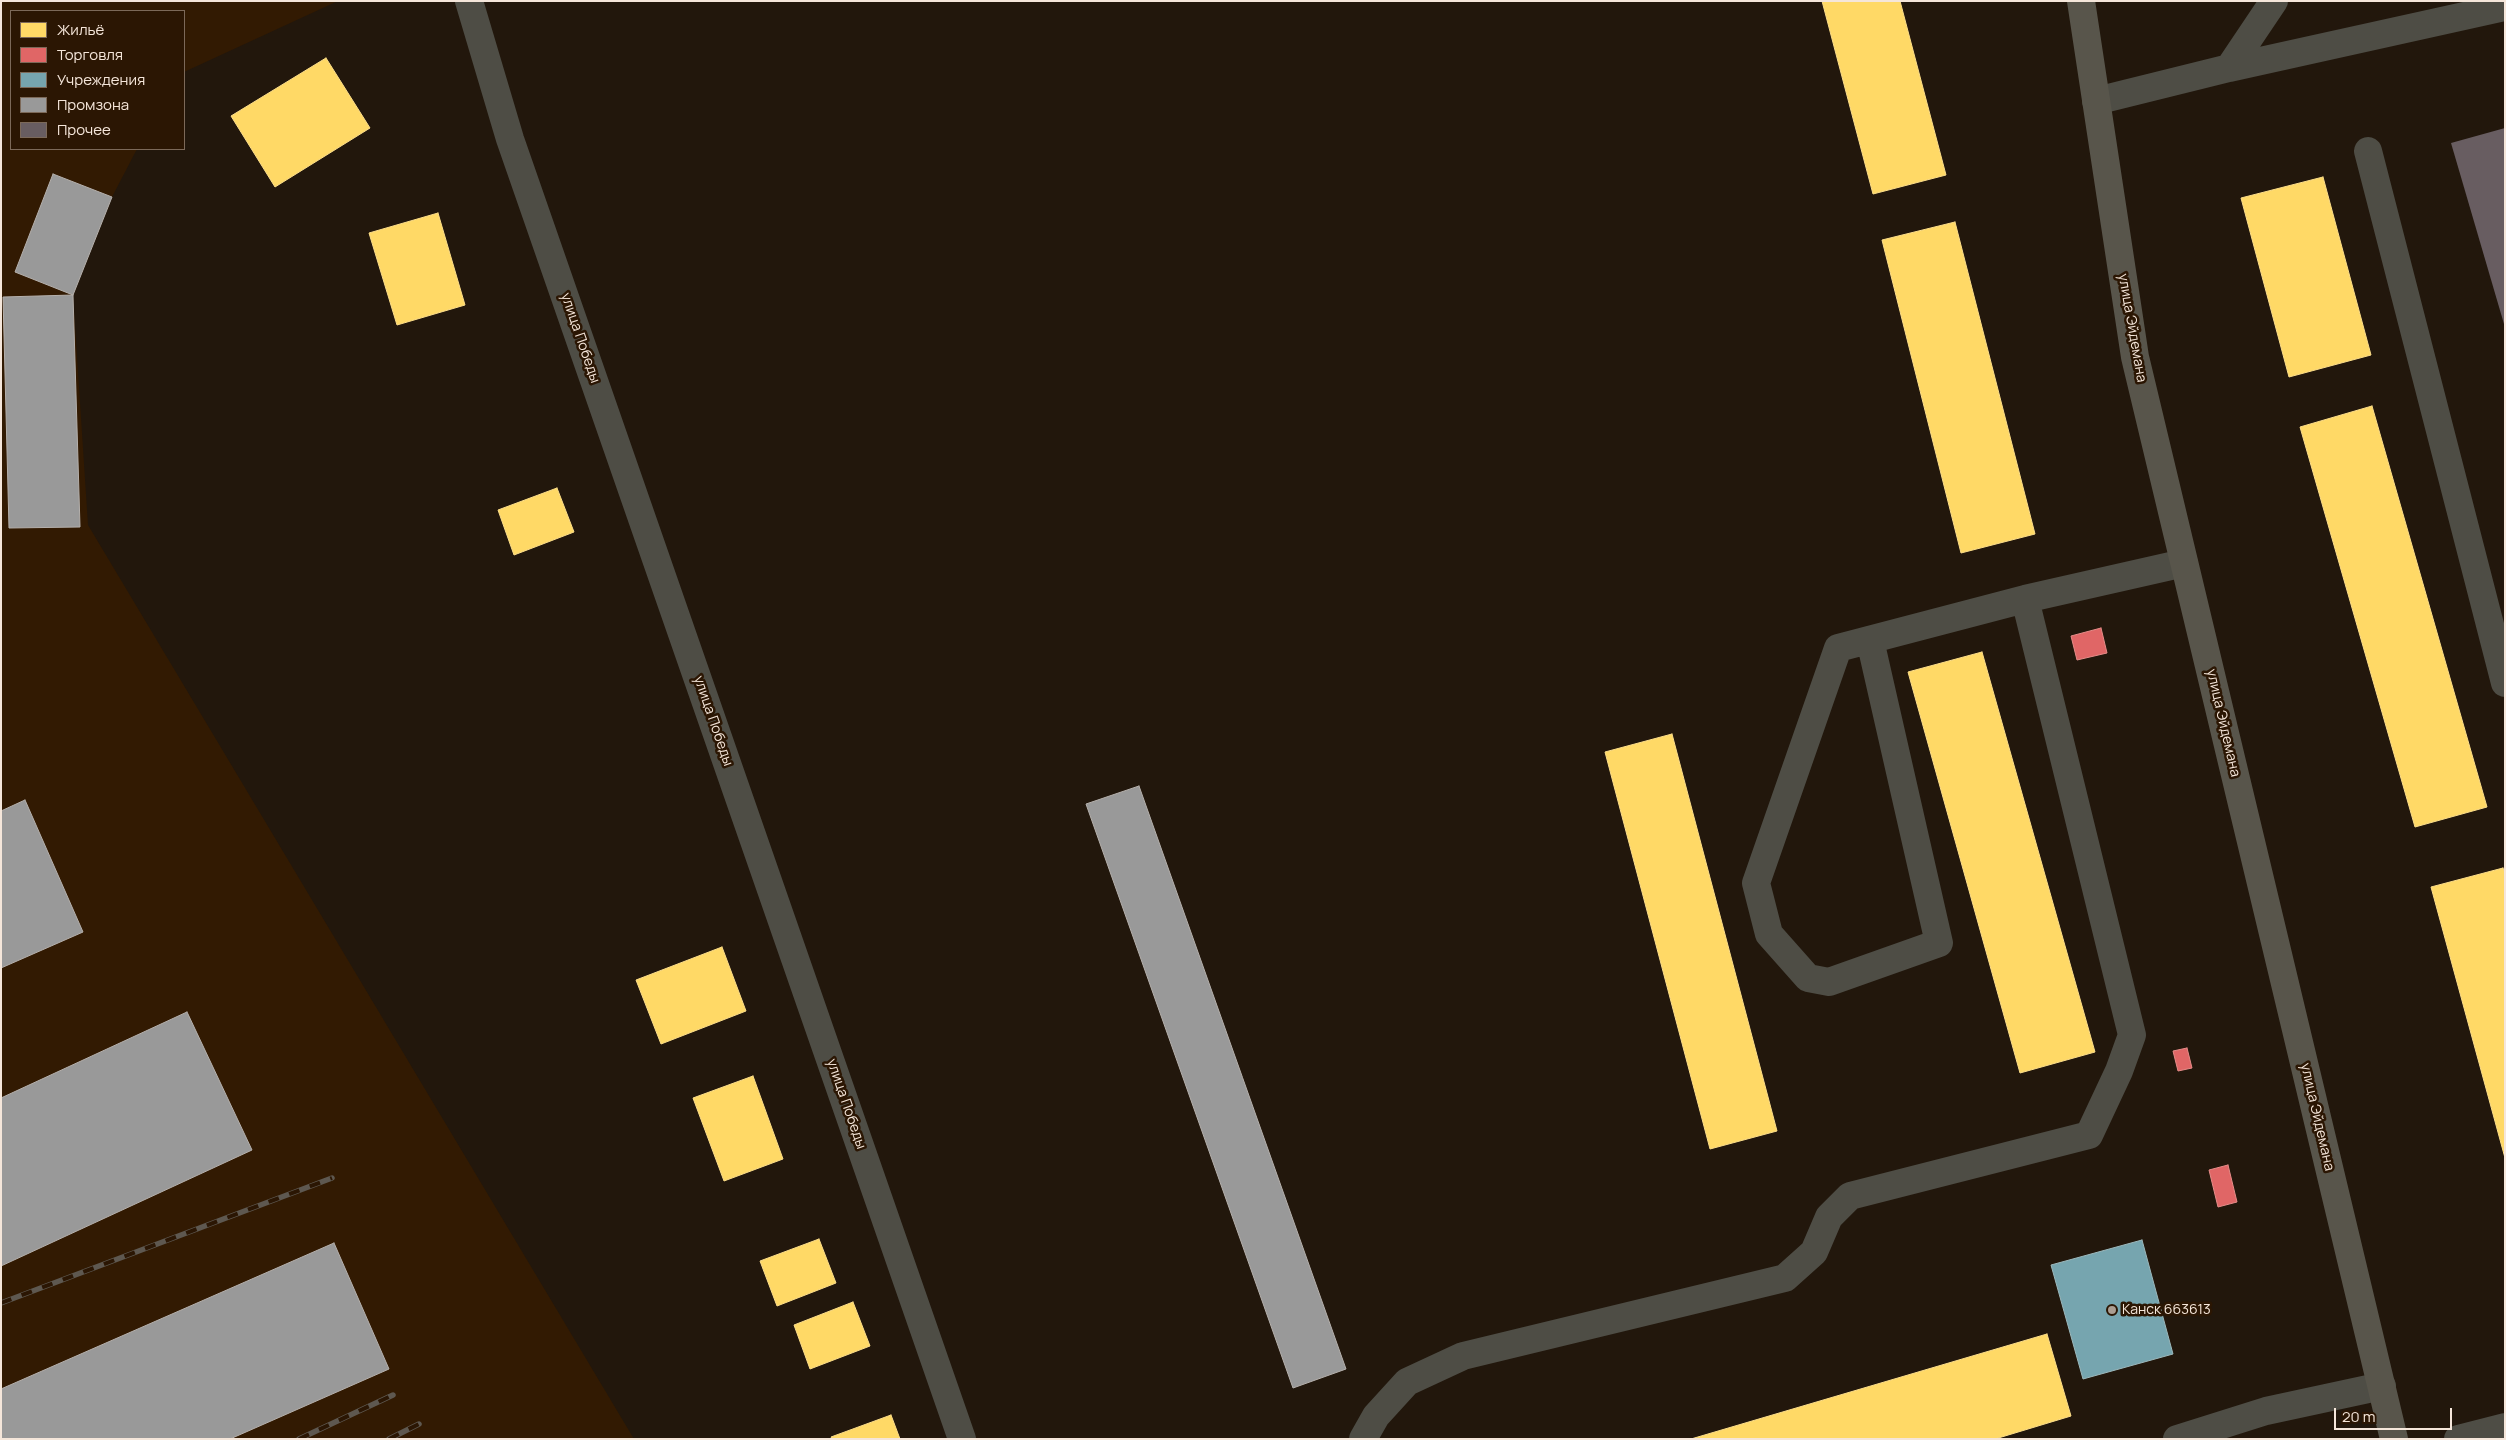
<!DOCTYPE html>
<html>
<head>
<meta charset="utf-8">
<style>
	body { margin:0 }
	#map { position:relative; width:2506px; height:1440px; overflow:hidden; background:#22170c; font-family:Manrope,sans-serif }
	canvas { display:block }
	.frame { position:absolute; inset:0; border:2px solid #f5e6da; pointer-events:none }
	.legend { position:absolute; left:10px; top:10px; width:175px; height:140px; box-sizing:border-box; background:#2b1603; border:1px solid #7c6959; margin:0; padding:6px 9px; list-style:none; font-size:15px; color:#f5e6da }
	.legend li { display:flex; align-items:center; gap:10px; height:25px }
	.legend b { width:25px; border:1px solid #7c6959 }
	.scale { position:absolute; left:2334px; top:1408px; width:118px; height:22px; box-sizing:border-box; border:2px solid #f5e6da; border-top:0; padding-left:6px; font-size:15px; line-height:18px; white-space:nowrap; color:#f5e6da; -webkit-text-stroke:4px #2b1603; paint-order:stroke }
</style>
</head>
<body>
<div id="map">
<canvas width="2506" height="1440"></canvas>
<div class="frame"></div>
<ul class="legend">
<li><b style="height:14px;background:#ffd966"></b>Жильё</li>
<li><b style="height:14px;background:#e06666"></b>Торговля</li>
<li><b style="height:14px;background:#76a5af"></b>Учреждения</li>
<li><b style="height:14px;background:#999"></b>Промзона</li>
<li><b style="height:14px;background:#685d61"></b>Прочее</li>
</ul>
<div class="scale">20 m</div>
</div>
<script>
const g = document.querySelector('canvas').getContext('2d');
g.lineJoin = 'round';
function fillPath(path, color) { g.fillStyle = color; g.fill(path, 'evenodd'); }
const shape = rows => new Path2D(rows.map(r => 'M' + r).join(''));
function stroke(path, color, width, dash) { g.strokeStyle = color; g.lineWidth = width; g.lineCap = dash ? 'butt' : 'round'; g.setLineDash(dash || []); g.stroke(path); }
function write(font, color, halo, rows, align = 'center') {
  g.font = font + ' Manrope,sans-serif'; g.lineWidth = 5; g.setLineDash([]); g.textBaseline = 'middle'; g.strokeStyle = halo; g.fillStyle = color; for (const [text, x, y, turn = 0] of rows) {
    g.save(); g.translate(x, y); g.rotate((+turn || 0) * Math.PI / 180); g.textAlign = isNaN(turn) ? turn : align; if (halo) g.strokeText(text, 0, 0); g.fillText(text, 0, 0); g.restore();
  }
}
fillPath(shape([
	[1,1,338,1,184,72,184,11,11,11,11,149,137,149,112,197,73,295,88,525,634,1439,1,1439]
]), '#321a02');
const homes = shape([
	[1822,1,1900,1,1946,175,1873,194,1822,1],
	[326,58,370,128,275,187,231,116,326,58],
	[2323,177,2371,355,2289,377,2241,198,2323,177],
	[438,213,465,305,397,325,369,233,438,213],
	[1955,222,2035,534,1961,553,1882,240,1955,222],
	[2372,406,2487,807,2415,827,2300,427,2372,406],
	[557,488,574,532,514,555,498,510,557,488],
	[1982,652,2095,1052,2020,1073,1908,672,1982,652],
	[1672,734,1777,1131,1710,1149,1605,752,1672,734],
	[2503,868,2505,873,2505,1158,2431,887,2503,868],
	[722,947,746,1011,661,1044,636,980,722,947],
	[753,1076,783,1159,724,1181,693,1098,753,1076],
	[819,1239,836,1283,777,1306,760,1261,819,1239],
	[853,1302,870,1346,810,1369,794,1325,853,1302],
	[2047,1334,2071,1416,1995,1439,1691,1439,2047,1334],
	[891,1415,900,1439,832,1439,831,1437,891,1415]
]);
fillPath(homes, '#ffd966');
stroke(homes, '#fcdd89', 1);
const shops = shape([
	[2101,628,2107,653,2077,660,2071,636,2101,628],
	[2187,1048,2192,1068,2178,1071,2173,1051,2187,1048],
	[2228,1165,2237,1202,2218,1207,2209,1170,2228,1165]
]);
fillPath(shops, '#e06666');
stroke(shops, '#e68c89', 1);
const public = shape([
	[2142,1240,2173,1354,2083,1379,2051,1265,2142,1240]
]);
fillPath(public, '#76a5af');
stroke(public, '#9cb8bc', 1);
const industry = shape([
	[53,174,112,197,73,295,15,272,53,174],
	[73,295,80,527,9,528,3,297,73,295],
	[1139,786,1346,1369,1293,1388,1086,804,1139,786],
	[25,800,83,932,1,968,1,811,25,800],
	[187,1012,252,1150,1,1266,1,1098,187,1012],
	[334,1243,389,1369,230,1439,1,1439,1,1389,334,1243]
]);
fillPath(industry, '#999');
stroke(industry, '#b5b0ac', 1);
fillPath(shape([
	[2505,128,2505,324,2504,324,2451,143]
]), '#685d61');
stroke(shape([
	[469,1,510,139,962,1439],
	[2229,68,2274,1],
	[2096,101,2229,68,2505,7],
	[2368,151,2505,683],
	[1870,640,1939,943,1829,982,1808,978,1769,934,1756,883,1838,648,2025,599],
	[1363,1439,1376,1416,1407,1382,1463,1356,1785,1278,1814,1252,1829,1217,1850,1196,2089,1135,2119,1071,2132,1035,2025,599,2184,563],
	[2177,1439,2266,1411,2382,1386],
	[2458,1439,2505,1427]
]), '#4e4d45', 28);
stroke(shape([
	[2081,1,2135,357,2394,1439]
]), '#58554b', 28);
const rail = shape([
	[1,1303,332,1178],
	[299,1439,393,1395],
	[389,1439,419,1424]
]);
stroke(rail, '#5e5850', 5.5);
stroke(rail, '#2b1603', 4, [11]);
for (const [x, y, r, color] of [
	[2112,1310,5,"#ab9e92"]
]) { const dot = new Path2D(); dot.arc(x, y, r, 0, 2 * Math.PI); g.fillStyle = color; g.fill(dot); stroke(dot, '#2b1603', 2); }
write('14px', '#f5e6da', '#2b1603', [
	["улица Эйдемана",2132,328,80],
	["улица Победы",580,338,71],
	["улица Победы",713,721,71],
	["улица Эйдемана",2223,723,77],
	["улица Победы",846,1104,71],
	["улица Эйдемана",2317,1117,77]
]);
write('14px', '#f5e6da', '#2b1603', [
	["Канск 663613",2122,1310]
], 'left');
</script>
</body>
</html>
